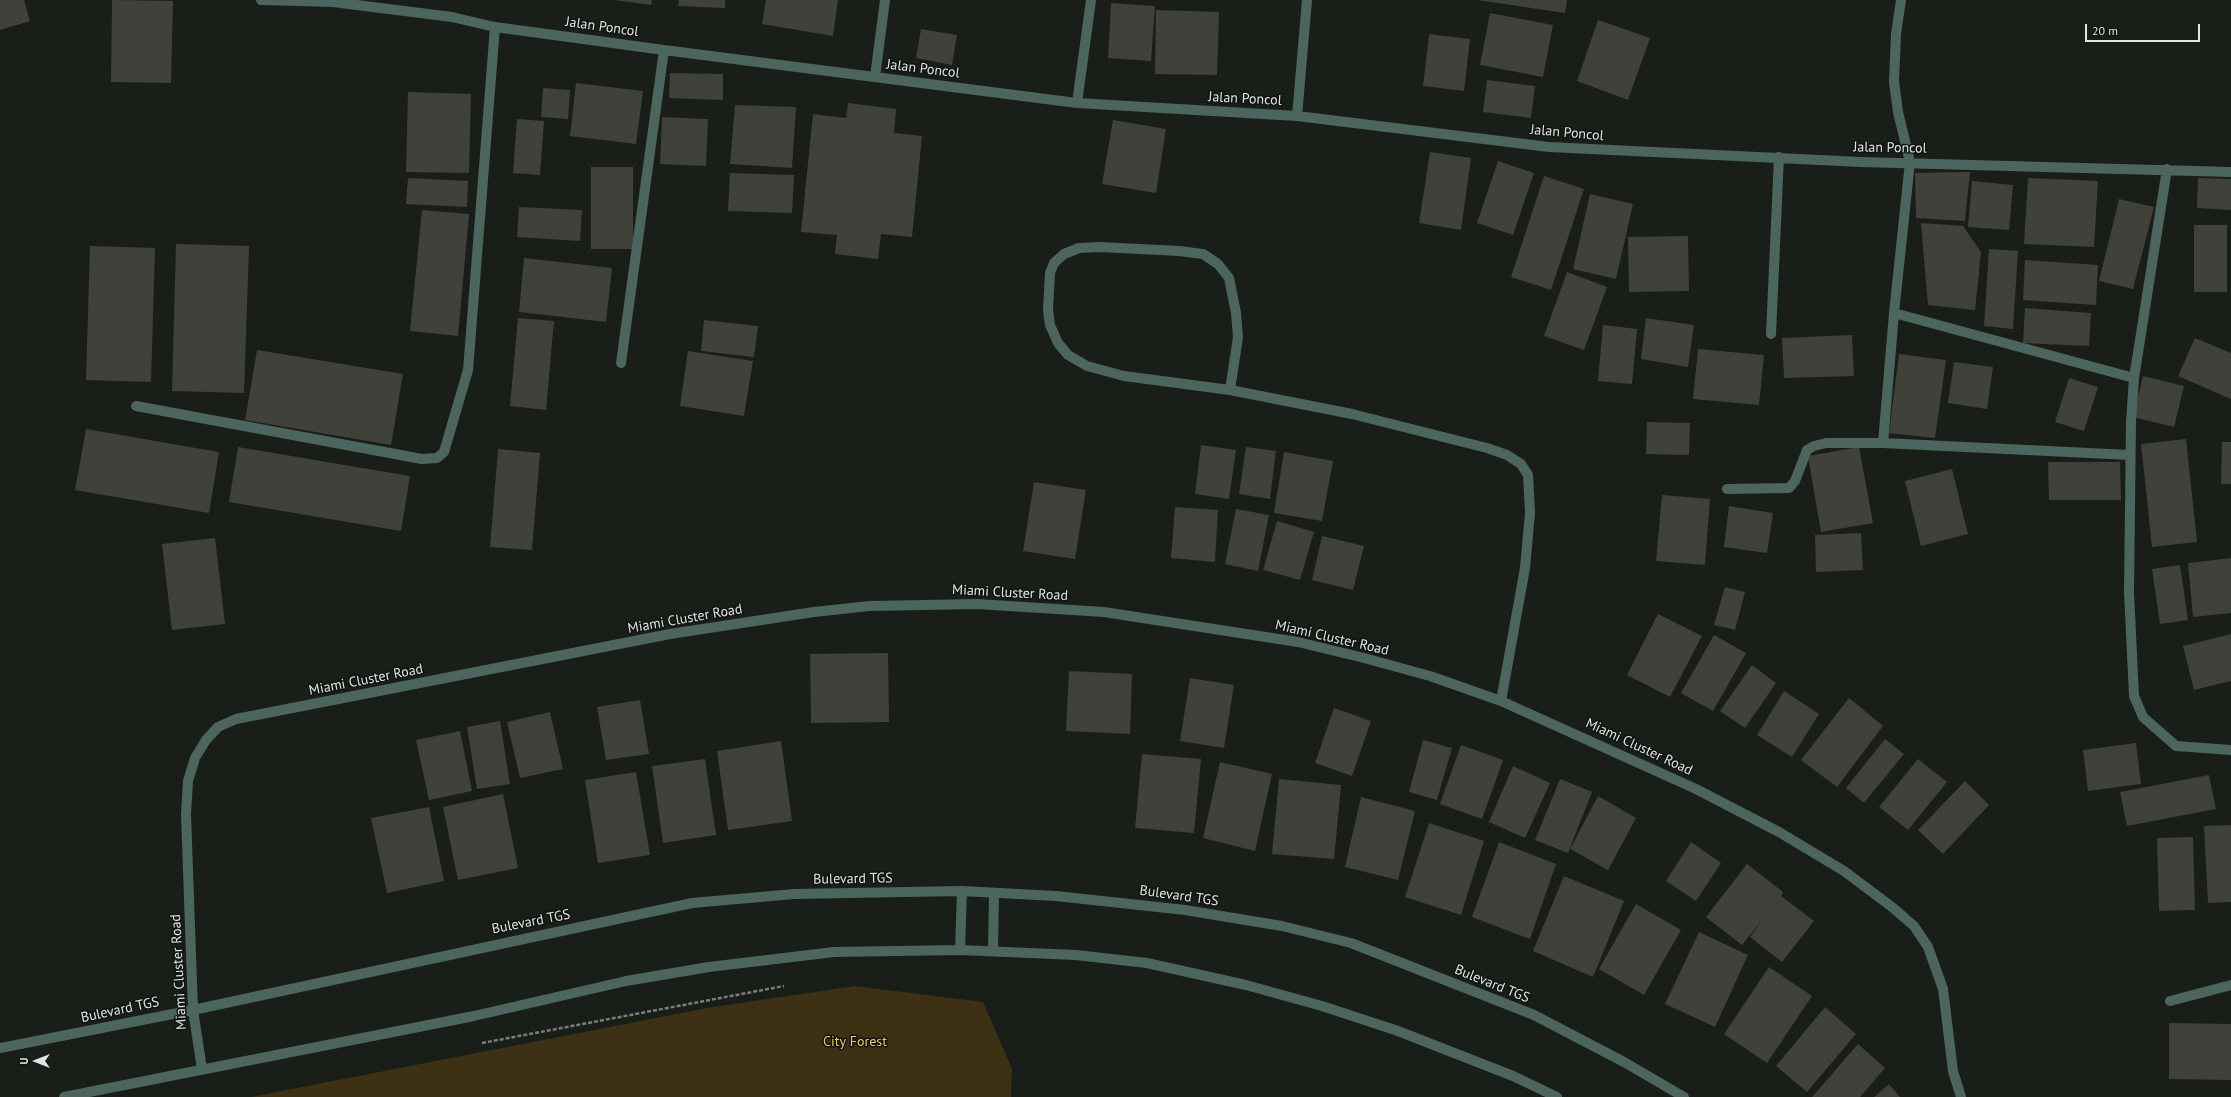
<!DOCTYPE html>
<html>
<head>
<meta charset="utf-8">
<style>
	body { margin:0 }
	#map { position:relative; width:2231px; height:1097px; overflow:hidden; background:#191e19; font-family:"PT Sans",sans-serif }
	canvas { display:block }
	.north { position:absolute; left:16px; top:1041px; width:40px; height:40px; -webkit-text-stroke:3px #101510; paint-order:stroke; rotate:270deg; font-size:11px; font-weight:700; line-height:16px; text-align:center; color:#e1e5e1 }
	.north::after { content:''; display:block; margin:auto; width:14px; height:18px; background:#e1e5e1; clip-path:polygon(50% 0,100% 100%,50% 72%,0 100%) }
	.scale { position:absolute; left:2085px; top:24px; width:115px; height:18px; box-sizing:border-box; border:2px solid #e1e5e1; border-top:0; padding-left:5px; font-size:12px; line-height:14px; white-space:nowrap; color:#e1e5e1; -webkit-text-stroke:3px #101510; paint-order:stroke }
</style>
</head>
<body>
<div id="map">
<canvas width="2231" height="1097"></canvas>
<div class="north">U</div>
<div class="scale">20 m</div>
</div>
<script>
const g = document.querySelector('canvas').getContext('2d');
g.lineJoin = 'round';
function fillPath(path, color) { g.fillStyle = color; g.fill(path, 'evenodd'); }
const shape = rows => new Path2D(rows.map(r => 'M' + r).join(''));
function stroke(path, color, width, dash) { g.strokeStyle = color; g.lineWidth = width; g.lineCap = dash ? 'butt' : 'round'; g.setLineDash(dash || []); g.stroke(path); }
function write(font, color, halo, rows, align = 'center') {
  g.font = font + ' "PT Sans",sans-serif'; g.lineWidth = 3; g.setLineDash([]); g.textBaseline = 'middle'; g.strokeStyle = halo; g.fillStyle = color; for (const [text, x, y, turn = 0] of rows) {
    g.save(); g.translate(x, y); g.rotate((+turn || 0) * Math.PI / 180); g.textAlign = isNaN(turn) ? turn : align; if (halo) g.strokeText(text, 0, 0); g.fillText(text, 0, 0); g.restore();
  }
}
fillPath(shape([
	[855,986,983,1002,1012,1069,1011,1097,251,1097,707,1008]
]), '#3e3014');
fillPath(shape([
	[0,0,24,0,30,21,0,30],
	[112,0,173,1,171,83,111,82],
	[614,0,652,0,651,5],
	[679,0,725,0,725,8,678,6],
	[766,0,838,0,833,36,762,24],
	[1477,0,1567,0,1565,13],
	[1111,3,1155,6,1151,61,1108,58],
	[1156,10,1219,12,1217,75,1155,74],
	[1490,13,1553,25,1543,77,1480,65],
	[1598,20,1650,38,1628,100,1577,81],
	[921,29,957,35,952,65,916,58],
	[1429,34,1470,39,1464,91,1423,86],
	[670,73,723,74,723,100,669,98],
	[1487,80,1535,86,1531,118,1483,112],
	[576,83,643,91,636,144,570,136],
	[543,88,570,90,568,119,541,117],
	[408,92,471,94,469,173,406,172],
	[848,103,896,109,894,133,922,136,912,237,881,234,878,259,835,254,837,235,801,232,813,114,846,118],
	[735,105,796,107,792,168,730,164],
	[662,117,708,119,706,166,660,164],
	[517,119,544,121,540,175,513,173],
	[1113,120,1166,129,1156,193,1102,184],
	[1430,152,1471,158,1461,230,1419,223],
	[1498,161,1534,173,1513,235,1477,223],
	[591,167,633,167,633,249,591,249],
	[1970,172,1965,221,1916,218,1915,173],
	[730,173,794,175,792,213,728,211],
	[1544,176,1584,189,1551,290,1511,277],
	[408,178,468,181,467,207,406,204],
	[2028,178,2098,181,2094,247,2024,244],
	[2198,178,2231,179,2231,210,2197,208],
	[1972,181,2013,185,2009,230,1968,227],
	[1590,194,1633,204,1616,279,1573,269],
	[2119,199,2154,207,2133,289,2099,281],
	[519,207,582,210,580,241,517,237],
	[422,210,469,214,458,336,410,331],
	[1921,223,1963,226,1981,252,1975,310,1928,305],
	[2194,225,2227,225,2227,292,2194,292],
	[1688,236,1689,291,1629,292,1628,237],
	[176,244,249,246,244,393,172,391],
	[90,246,155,248,151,382,86,380],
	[1989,249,2018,251,2013,329,1984,326],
	[524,258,612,268,606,322,519,312],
	[2025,260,2098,265,2096,305,2023,300],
	[1567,272,1607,287,1584,350,1544,336],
	[2025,308,2091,313,2089,346,2023,343],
	[518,318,554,321,546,410,510,406],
	[1646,318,1694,325,1688,367,1641,359],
	[704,320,758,326,754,357,701,351],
	[1603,325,1637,329,1632,384,1598,381],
	[1852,335,1854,376,1784,378,1782,338],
	[2195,338,2231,353,2231,399,2178,376],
	[1698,349,1764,355,1759,405,1693,399],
	[257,350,403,374,391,445,245,420],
	[688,351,753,361,744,416,680,406],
	[1899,354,1946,360,1935,438,1889,433],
	[1954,362,1993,367,1987,409,1948,403],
	[2143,376,2184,386,2174,427,2133,417],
	[2069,378,2098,387,2084,431,2055,422],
	[1647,422,1690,423,1689,455,1646,454],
	[86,429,219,452,209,513,75,490],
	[2186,439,2197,542,2152,547,2141,444],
	[2222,442,2231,442,2231,484,2221,484],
	[1201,445,1236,450,1229,499,1195,494],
	[238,447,410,476,401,531,229,502],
	[1246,447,1276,451,1270,499,1239,494],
	[1859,447,1873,523,1821,532,1808,456],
	[498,449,540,453,532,550,490,547],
	[1284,452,1333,461,1322,521,1274,513],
	[2048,462,2120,462,2121,500,2049,500],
	[1952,469,1968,534,1921,546,1905,481],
	[1034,482,1086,490,1075,559,1023,551],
	[1662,495,1710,499,1705,565,1656,561],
	[1729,506,1773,513,1767,553,1724,547],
	[1175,507,1218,510,1215,562,1171,558],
	[1236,509,1269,515,1258,571,1225,564],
	[1277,521,1314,532,1300,580,1263,570],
	[1861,533,1863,570,1816,572,1815,535],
	[1322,536,1364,546,1353,590,1312,580],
	[215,538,225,624,172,630,162,544],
	[2231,558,2231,613,2193,617,2188,563],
	[2180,565,2188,620,2160,624,2152,569],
	[1725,587,1745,592,1735,630,1714,625],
	[1658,614,1702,636,1670,697,1627,675],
	[2231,634,2231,681,2194,690,2183,646],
	[1714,635,1746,653,1713,711,1681,693],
	[888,653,889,722,811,723,810,654],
	[1752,665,1776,683,1745,728,1720,711],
	[1069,671,1132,674,1130,734,1066,731],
	[1190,678,1234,685,1224,748,1180,741],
	[1784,691,1819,714,1792,757,1757,735],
	[1849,698,1883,726,1837,787,1801,760],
	[640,700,649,754,606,760,597,707],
	[1334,708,1371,721,1352,776,1315,763],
	[550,712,563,769,520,778,507,722],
	[500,721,510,784,477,789,467,727],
	[460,731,472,791,429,800,416,740],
	[1885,739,1904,754,1864,803,1846,788],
	[1423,740,1452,748,1437,800,1409,792],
	[781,741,792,821,728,830,717,751],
	[2136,743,2141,784,2088,791,2083,750],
	[1461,745,1503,760,1482,819,1440,804],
	[1142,754,1201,759,1194,833,1135,828],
	[705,759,716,835,663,843,652,766],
	[1918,759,1947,782,1908,830,1879,807],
	[1220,762,1272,774,1255,851,1203,838],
	[1513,766,1550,783,1525,838,1489,822],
	[636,772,650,855,598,863,585,780],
	[2209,775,2216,809,2127,826,2120,792],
	[1279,779,1341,785,1334,859,1272,854],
	[1560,779,1592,792,1568,853,1535,840],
	[1965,781,1989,805,1943,854,1918,830],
	[503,794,518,868,458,880,443,807],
	[1598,796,1636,818,1608,870,1570,849],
	[1361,797,1415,811,1398,880,1345,867],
	[429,807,444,881,387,893,371,818],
	[1429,823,1484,841,1461,915,1405,897],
	[2231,825,2231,902,2208,903,2204,826],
	[2193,837,2195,910,2159,911,2157,838],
	[1499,842,1556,864,1530,939,1472,917],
	[1691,842,1721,863,1696,901,1666,881],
	[1747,864,1783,892,1781,896,1814,921,1782,962,1750,937,1762,920,1742,945,1706,917],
	[1564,876,1624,901,1593,977,1533,951],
	[1636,904,1681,930,1644,995,1599,969],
	[1699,932,1748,955,1715,1027,1665,1004],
	[1769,967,1812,996,1767,1063,1724,1034],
	[1825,1007,1856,1034,1807,1092,1776,1066],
	[2169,1023,2231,1024,2231,1080,2169,1079],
	[1858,1044,1885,1068,1860,1097,1812,1097],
	[1889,1084,1900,1097,1874,1097]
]), '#40413a');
stroke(shape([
	[482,1043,784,986]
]), '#7a7e7a', 2.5, [4, 2]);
stroke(shape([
	[261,0,333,2,452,17,495,27,664,50,1077,103,1297,116,1549,147,1861,162,2231,172],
	[875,77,885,0],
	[1077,103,1091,0],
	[1297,116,1307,0],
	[2167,169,2134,378,2131,422,2129,592,2134,696,2143,717,2176,746,2231,750],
	[1894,313,2134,378],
	[1771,334,1779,157],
	[621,363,664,50],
	[1230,390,1238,337,1236,313,1229,278,1218,264,1203,254,1179,251,1099,247,1079,248,1064,254,1054,263,1050,273,1049,291,1048,310,1050,325,1058,343,1068,355,1087,366,1124,376,1230,390,1352,414,1487,448,1507,455,1521,464,1528,475,1530,513,1525,568,1501,701],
	[136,406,422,459,437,458,444,452,468,370,495,27],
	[1883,443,1894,313,1910,162,1898,112,1894,82,1896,34,1901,0],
	[1727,489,1789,488,1795,481,1807,450,1814,446,1826,443,1883,443,2130,455],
	[960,950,962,891],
	[993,951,994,893],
	[2170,1001,2231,985],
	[0,1048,193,1010,692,903,794,894,962,891,1056,896,1185,910,1282,926,1351,943,1534,1015,1624,1062,1684,1097],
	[202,1069,193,1010,186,814,188,781,195,758,206,740,218,727,236,719,670,634,814,612,869,606,977,604,1104,612,1298,642,1364,658,1430,676,1501,701,1696,789,1779,832,1844,871,1892,907,1914,926,1928,947,1943,989,1953,1071,1961,1097],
	[64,1097,474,1016,626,981,709,967,834,952,960,950,1076,955,1147,963,1246,985,1322,1006,1398,1031,1513,1076,1557,1097]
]), '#4c655f', 10);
write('14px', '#e1e5e1', '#101510', [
	["Jalan Poncol",602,27,8],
	["Jalan Poncol",923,69,7],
	["Jalan Poncol",1245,99,3],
	["Jalan Poncol",1567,133,5],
	["Jalan Poncol",1890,148,1],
	["Miami Cluster Road",1010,593,3],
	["Miami Cluster Road",685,619,-10],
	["Miami Cluster Road",1332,638,13],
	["Miami Cluster Road",366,680,-11],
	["Miami Cluster Road",1639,747,25],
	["Bulevard TGS",853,879,-1],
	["Bulevard TGS",1179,896,8],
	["Bulevard TGS",531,922,-11],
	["Miami Cluster Road",179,972,-93],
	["Bulevard TGS",1492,984,22],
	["Bulevard TGS",120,1010,-12]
]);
write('14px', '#ecc47d', '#101510', [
	["City Forest",855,1042]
]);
</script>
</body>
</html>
